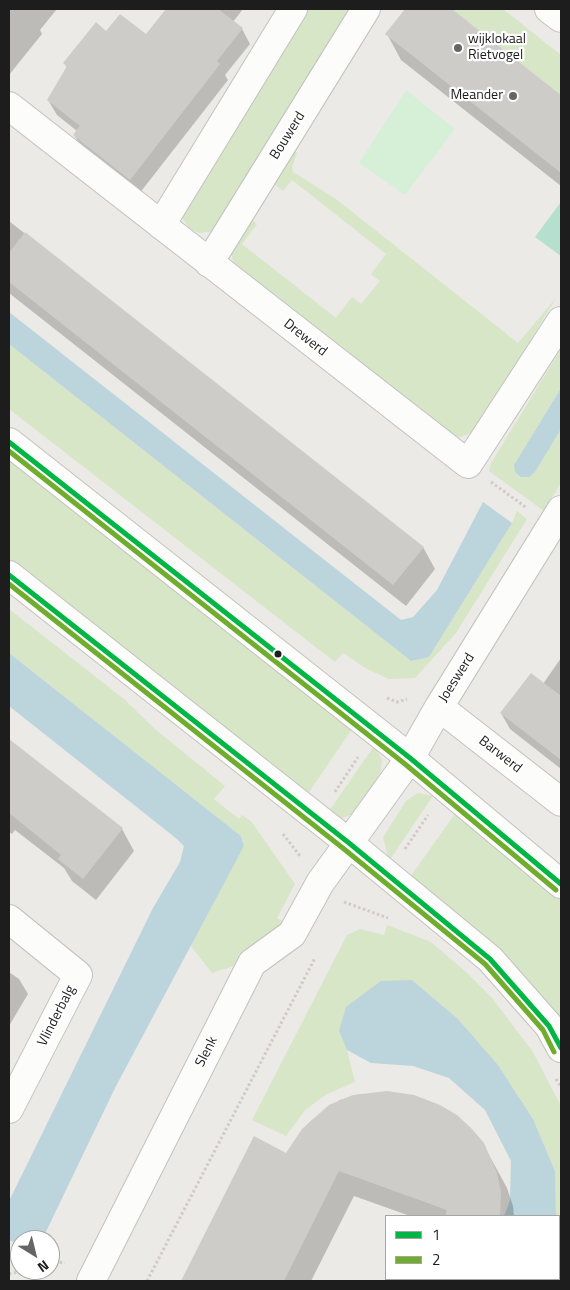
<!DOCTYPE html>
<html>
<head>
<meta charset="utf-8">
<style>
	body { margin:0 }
	#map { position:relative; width:570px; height:1290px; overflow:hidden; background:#ebeae6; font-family:"Titillium Web",sans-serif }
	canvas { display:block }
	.frame { position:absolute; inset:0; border:10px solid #1d1d1d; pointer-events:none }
	.legend { position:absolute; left:385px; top:1215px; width:175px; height:65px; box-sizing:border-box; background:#fff; border:1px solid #a5a5a5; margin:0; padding:6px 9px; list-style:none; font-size:15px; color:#1d1d1d }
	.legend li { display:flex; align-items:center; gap:10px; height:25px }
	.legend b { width:25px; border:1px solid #a5a5a5 }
	.north { position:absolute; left:10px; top:1230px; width:50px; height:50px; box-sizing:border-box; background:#fff; border:1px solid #a5a5a5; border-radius:50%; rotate:144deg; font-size:14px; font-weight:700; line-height:20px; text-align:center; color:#1d1d1d }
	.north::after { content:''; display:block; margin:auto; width:18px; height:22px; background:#656563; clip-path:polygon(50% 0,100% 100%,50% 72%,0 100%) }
</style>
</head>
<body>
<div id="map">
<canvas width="570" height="1290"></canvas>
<div class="frame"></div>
<ul class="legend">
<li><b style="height:6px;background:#01b644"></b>1</li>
<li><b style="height:6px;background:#70ac2d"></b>2</li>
</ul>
<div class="north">N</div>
</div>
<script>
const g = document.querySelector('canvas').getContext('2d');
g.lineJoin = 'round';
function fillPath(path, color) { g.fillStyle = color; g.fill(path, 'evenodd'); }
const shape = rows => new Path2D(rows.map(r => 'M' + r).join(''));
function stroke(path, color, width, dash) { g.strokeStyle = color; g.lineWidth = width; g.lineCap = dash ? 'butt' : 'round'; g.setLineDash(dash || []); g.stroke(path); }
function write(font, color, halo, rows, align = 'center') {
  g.font = font + ' "Titillium Web",sans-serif'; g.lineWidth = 4.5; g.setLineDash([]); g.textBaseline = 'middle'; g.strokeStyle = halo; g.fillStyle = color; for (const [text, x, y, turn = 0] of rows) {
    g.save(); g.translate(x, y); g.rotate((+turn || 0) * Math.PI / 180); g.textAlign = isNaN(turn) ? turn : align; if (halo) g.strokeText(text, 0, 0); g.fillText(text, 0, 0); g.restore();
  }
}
fillPath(shape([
	[305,9,350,9,216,229,209,232,199,233,189,228,183,219,183,209],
	[452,9,503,9,561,55,561,95],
	[291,149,297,153,292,167,293,172,336,199,518,343,556,298,479,425,469,434,460,437,452,436,239,269,232,259,232,245,248,216,257,224,242,244,336,318,352,297,361,304,380,281,371,274,386,254,292,180,283,191,270,181],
	[9,344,411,661,429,657,512,523,517,511,527,519,456,633,415,678,389,679,365,668,343,653,335,662,9,409],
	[561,349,561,388,514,465,535,472,561,429,561,483,544,511,489,471,491,463],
	[9,459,354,726,305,798,9,561],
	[9,609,124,699,155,729,225,786,214,799,239,819,242,815,251,821,295,884,277,918,289,925,237,965,212,973,190,945,244,846,241,836,9,653],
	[374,746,382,759,380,779,358,812,342,818,327,814],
	[418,793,433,796,389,861,383,837,406,801],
	[457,811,561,897,561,1022,408,880],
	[387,925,431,942,466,972,492,998,533,1052,561,1106,561,1281,556,1281,556,1279,559,1279,559,1216,556,1216,555,1171,533,1119,498,1065,458,1019,412,980,339,1031,347,1050,355,1082,327,1094,305,1110,286,1136,252,1120,347,935,360,929,384,935]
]), '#d7e6c7');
fillPath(shape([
	[406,90,455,129,405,195,359,163]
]), '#d6f0d7');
fillPath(shape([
	[561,202,561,256,535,237]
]), '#b5dfce');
fillPath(shape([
	[9,312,401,620,413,617,437,590,483,502,512,523,429,657,411,661,9,344],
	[561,388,561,429,535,472,529,477,521,477,515,472,514,465],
	[9,653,241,836,244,846,115,1088,42,1240,20,1240,20,1245,9,1240,9,1201,153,908,180,862,184,846,177,839,9,706],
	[412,980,458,1019,498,1065,533,1119,555,1171,556,1216,504,1216,510,1200,511,1161,485,1110,449,1078,413,1066,371,1063,347,1050,339,1031,346,1007,381,981],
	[482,1279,556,1279,556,1281,481,1281]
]), '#bcd4dc');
fillPath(shape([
	[9,9,57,9,40,30,42,34,9,75],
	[168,9,243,9,233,22,242,29,250,44,225,75,228,80,139,194,83,149,74,135,77,131,57,115,48,100,67,68,65,64,107,32,146,36],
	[406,9,450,9,561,97,561,186,401,60,387,34],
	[9,221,423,547,435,569,406,606,9,293],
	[561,658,561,769,510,729,501,713,543,684],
	[9,740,122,829,134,851,96,900,72,881,64,868,15,830,12,834,9,832],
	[9,972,19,979,28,994,9,1026],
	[360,1094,483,1144,507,1188,513,1206,514,1216,410,1216,354,1196,311,1281,182,1281,254,1138,287,1155,303,1129,311,1121,330,1106,340,1100],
	[423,1279,502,1279,501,1281,423,1281]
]), '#0003');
fillPath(shape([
	[166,9,218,9,243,28,217,61,220,64,130,180,73,135,80,126,47,100,67,66,63,63,96,22,106,31,120,14,146,34],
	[405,9,452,9,561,95,561,173,385,34],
	[25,232,424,547,393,585,9,282,9,253],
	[531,673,561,696,561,760,500,713],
	[9,739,123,828,83,879,58,859,61,855,9,813],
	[387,1091,414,1095,440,1105,457,1115,471,1128,484,1143,497,1173,501,1192,500,1216,445,1216,447,1210,339,1171,284,1281,181,1281,254,1136,286,1153,302,1129,329,1105,353,1095]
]), '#ceccc9');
const minor = shape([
	[549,9,561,18],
	[9,106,468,464,561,321],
	[161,225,293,9],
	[209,263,366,9],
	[9,442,410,758,561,884],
	[9,575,349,843,490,959,549,1026,561,1048],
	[439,707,561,802],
	[9,919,78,975,9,1109],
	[91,1281,252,963,292,934,320,883,410,758,439,707,561,510]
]);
stroke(minor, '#c2c2c0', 30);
stroke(shape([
	[491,482,527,508],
	[387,698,397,702,407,699],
	[335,792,358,757],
	[283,834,300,856],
	[405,849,428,815],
	[344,902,388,918],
	[556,1079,561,1087],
	[50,1264,57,1262,65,1263],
	[9,1274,27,1270],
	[147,1281,315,958]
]), '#d4c9c7', 3, [2.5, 2.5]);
stroke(minor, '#fcfcfb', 28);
stroke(shape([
	[9,442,410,758,561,884],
	[9,575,349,843,490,959,549,1026,561,1048]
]), '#01b644', 5);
stroke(shape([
	[9,451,405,764,556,890],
	[9,584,344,849,485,964,543,1030,554,1052]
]), '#70ac2d', 5);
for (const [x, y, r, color] of [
	[458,48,5,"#656563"],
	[513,96,5,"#656563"],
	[278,654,4.5,"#1d1d1d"]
]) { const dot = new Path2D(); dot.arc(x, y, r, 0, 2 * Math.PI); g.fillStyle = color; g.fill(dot); stroke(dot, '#fff', 2); }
write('14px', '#1d1d1d', '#fff', [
	["wijklokaal",468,40],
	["Rietvogel",468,56],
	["Meander",503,96,"right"]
], 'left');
write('14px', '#1d1d1d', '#fff', [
	["Bouwerd",288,136,-58],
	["Drewerd",305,338,38],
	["Joeswerd",457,678,-58],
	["Barwerd",500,755,38],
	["Vlinderbalg",57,1016,-63],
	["Slenk",207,1052,-63]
]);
</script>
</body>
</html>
